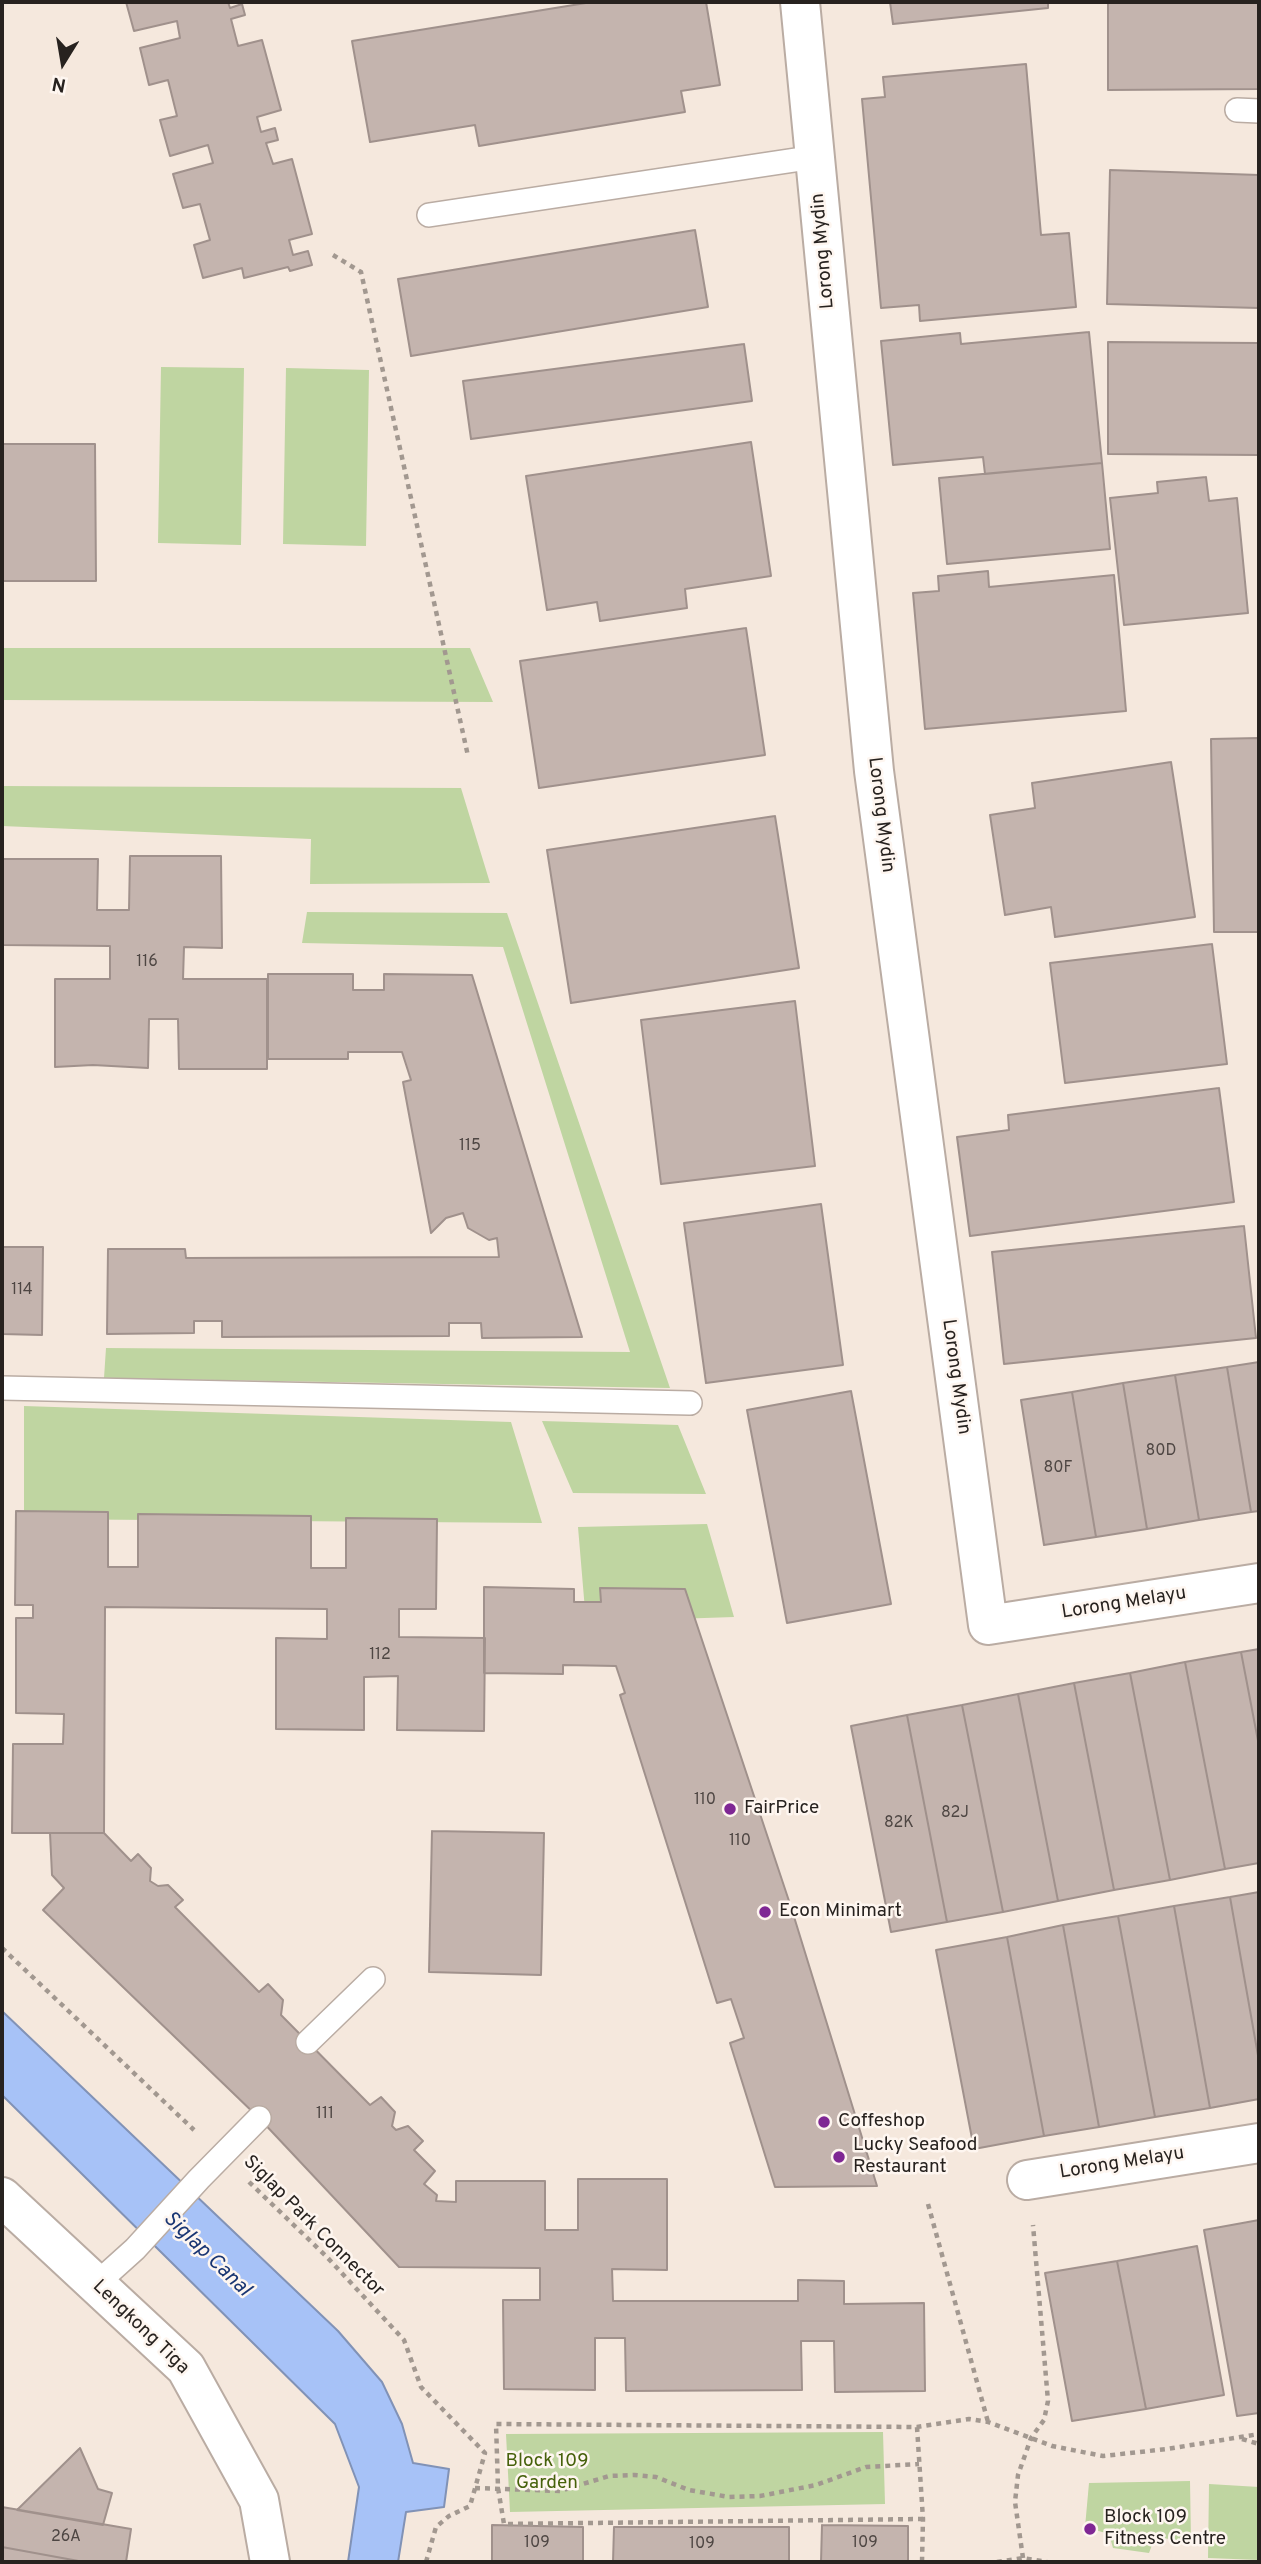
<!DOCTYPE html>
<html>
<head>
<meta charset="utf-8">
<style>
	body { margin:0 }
	#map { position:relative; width:1261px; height:2564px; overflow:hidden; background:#f5e8dd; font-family:Overpass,sans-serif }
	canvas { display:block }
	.frame { position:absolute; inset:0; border:4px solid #27221f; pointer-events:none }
	.north { position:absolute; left:28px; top:28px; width:70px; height:70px; -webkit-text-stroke:5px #fef6f0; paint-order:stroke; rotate:191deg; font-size:19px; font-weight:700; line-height:28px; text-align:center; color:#27221f }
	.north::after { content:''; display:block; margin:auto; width:24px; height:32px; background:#27221f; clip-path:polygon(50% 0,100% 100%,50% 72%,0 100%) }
</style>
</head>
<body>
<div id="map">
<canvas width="1261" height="2564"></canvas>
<div class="frame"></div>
<div class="north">N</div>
</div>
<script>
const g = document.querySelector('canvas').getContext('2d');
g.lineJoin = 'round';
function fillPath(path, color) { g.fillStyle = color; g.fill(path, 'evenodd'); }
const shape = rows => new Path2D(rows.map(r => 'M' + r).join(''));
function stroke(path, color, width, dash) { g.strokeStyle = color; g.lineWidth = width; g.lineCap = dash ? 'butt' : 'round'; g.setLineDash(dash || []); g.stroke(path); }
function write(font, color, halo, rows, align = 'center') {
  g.font = font + ' Overpass,sans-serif'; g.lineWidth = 5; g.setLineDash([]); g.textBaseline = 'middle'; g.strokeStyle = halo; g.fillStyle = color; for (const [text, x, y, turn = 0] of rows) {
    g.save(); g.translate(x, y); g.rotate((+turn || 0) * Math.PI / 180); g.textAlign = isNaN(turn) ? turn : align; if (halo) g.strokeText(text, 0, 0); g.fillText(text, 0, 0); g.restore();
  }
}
fillPath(shape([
	[161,367,244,368,241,545,158,543],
	[286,368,369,370,366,546,283,544],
	[2,648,470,648,493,702,2,700],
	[2,786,461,788,490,883,310,884,311,839,2,826],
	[307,912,507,913,670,1388,104,1378,106,1348,630,1352,503,947,302,943],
	[24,1406,511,1422,542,1523,24,1519],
	[542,1421,678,1425,706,1494,573,1493],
	[707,1524,734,1617,586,1622,578,1527],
	[883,2432,885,2504,510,2512,506,2434],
	[1190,2481,1191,2542,1155,2537,1149,2553,1113,2548,1109,2534,1085,2527,1089,2483],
	[1209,2484,1259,2487,1259,2560,1208,2558]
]), '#bfd5a1');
const water = shape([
	[2,2011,338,2331,382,2382,402,2424,413,2463,449,2469,444,2507,406,2512,398,2562,348,2562,359,2487,335,2424,2,2095,2,2011]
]);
fillPath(water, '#a7c2f7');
stroke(water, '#8192b6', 2);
const building = shape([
	[126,2,228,2,230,8,242,4,245,15,231,19,238,46,262,40,281,110,257,117,261,132,275,128,278,140,266,143,273,164,292,159,312,234,289,240,293,255,308,251,312,265,290,271,288,267,244,278,242,268,203,278,194,245,210,240,200,204,183,208,173,174,213,163,208,145,170,156,160,120,177,116,168,80,149,85,140,48,180,38,177,21,134,31,126,2],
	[592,2,706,2,720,85,681,91,685,112,479,146,475,125,370,142,352,41,592,2],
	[890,2,1048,2,1048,8,893,24,890,2],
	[1108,2,1259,2,1259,89,1108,90,1108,2],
	[1026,64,1041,235,1069,233,1076,307,920,321,919,305,881,308,862,99,885,97,883,77,1026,64],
	[1110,170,1259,175,1259,308,1107,304,1110,170],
	[695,230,708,307,411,356,398,279,695,230],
	[1089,332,1102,463,985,474,983,457,893,465,881,341,960,333,961,344,1089,332],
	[1108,342,1259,343,1259,455,1108,454,1108,342],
	[744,344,752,401,471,439,463,381,744,344],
	[751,442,771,576,685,589,687,608,600,621,597,602,547,610,526,476,751,442],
	[2,444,95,444,96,581,2,581,2,444],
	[1102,463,1110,549,947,564,939,478,1102,463],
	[1206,477,1209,501,1237,498,1248,613,1124,625,1110,498,1158,493,1157,482,1206,477],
	[988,571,989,587,1114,575,1126,711,925,729,913,593,939,591,938,576,988,571],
	[746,628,765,755,539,788,520,661,746,628],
	[1259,738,1259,932,1214,932,1211,739,1259,738],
	[1171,762,1195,917,1055,937,1051,907,1005,915,990,815,1035,808,1032,783,1171,762],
	[775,816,799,968,571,1003,547,850,775,816],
	[130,856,221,856,222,948,184,947,183,979,267,979,267,1069,179,1069,178,1019,149,1019,148,1068,93,1065,55,1067,55,979,110,979,110,946,2,945,2,859,98,859,97,910,129,910,130,856],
	[1212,944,1227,1064,1065,1083,1050,963,1212,944],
	[268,974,353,974,353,990,384,990,384,974,472,975,582,1337,482,1338,481,1323,449,1323,449,1336,222,1337,222,1321,194,1321,194,1333,107,1334,108,1249,185,1249,186,1258,499,1257,497,1238,489,1240,468,1228,463,1213,446,1218,431,1233,403,1082,411,1080,402,1052,348,1052,348,1059,268,1059,268,974],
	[795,1001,815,1166,661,1184,641,1020,795,1001],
	[1219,1088,1234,1202,970,1236,957,1137,1009,1130,1008,1115,1219,1088],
	[821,1204,843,1365,706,1383,684,1223,821,1204],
	[1244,1226,1256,1338,1004,1364,992,1252,1244,1226],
	[2,1247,43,1247,42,1335,2,1334,2,1247],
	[1259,1362,1259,1511,1251,1512,1227,1367,1259,1362],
	[1227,1367,1251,1512,1199,1520,1175,1375,1227,1367],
	[1175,1375,1199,1520,1147,1529,1123,1383,1175,1375],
	[1123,1383,1147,1529,1096,1537,1072,1392,1123,1383],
	[851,1391,891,1604,787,1623,747,1410,851,1391],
	[1072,1392,1096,1537,1044,1545,1021,1400,1072,1392],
	[16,1511,108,1512,108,1567,138,1567,138,1514,311,1516,311,1568,346,1568,346,1518,437,1519,436,1609,399,1609,399,1637,485,1638,484,1731,397,1730,398,1676,364,1677,364,1730,276,1729,276,1638,327,1639,327,1609,105,1607,104,1833,12,1833,13,1744,63,1744,64,1714,16,1713,16,1618,33,1618,33,1605,15,1605,16,1511],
	[484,1587,574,1589,574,1602,601,1602,600,1588,685,1589,791,1907,877,2186,775,2187,730,2043,744,2038,731,1999,717,2003,620,1695,625,1693,616,1666,563,1665,563,1674,484,1673,484,1587],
	[1259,1649,1259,1746,1241,1652,1259,1649],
	[1241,1652,1259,1746,1259,1863,1225,1869,1185,1662,1241,1652],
	[1185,1662,1225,1869,1170,1880,1130,1673,1185,1662],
	[1130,1673,1170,1880,1114,1890,1074,1683,1130,1673],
	[1074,1683,1114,1890,1058,1901,1018,1694,1074,1683],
	[1018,1694,1058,1901,1003,1912,962,1705,1018,1694],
	[962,1705,1003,1912,947,1922,907,1715,962,1705],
	[907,1715,947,1922,891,1932,851,1726,907,1715],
	[432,1831,544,1833,541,1975,429,1972,432,1831],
	[50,1833,104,1833,131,1861,138,1854,151,1868,150,1881,158,1886,168,1885,183,1900,175,1907,259,1992,268,1984,283,2000,281,2015,370,2105,381,2097,395,2112,392,2126,396,2130,408,2126,423,2141,414,2150,435,2171,424,2184,437,2195,436,2201,456,2202,456,2181,545,2181,545,2230,578,2230,578,2179,667,2179,667,2270,612,2269,613,2301,798,2301,798,2280,844,2281,844,2304,924,2303,925,2391,835,2392,834,2341,801,2341,802,2390,626,2391,625,2338,595,2338,595,2390,504,2389,503,2300,540,2300,540,2268,399,2267,259,2118,43,1910,64,1888,52,1875,50,1833],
	[1259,1892,1259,2061,1230,1897,1259,1892],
	[1230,1897,1259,2061,1259,2099,1210,2108,1174,1906,1230,1897],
	[1174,1906,1210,2108,1155,2117,1118,1916,1174,1906],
	[1118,1916,1155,2117,1099,2127,1063,1925,1118,1916],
	[1063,1925,1099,2127,1044,2136,1007,1937,1063,1925],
	[1007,1937,1044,2136,974,2149,936,1950,1007,1937],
	[1259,2220,1259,2413,1237,2416,1204,2230,1259,2220],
	[1197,2246,1224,2395,1146,2409,1117,2261,1197,2246],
	[1117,2261,1146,2409,1072,2421,1045,2273,1117,2261],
	[80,2448,98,2489,112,2493,103,2525,17,2510,80,2448],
	[2,2507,131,2529,126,2562,84,2562,2,2547,2,2507],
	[492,2525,583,2527,583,2562,492,2562,492,2525],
	[822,2525,908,2526,908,2562,821,2562,822,2525],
	[614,2527,789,2527,789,2562,613,2562,614,2527],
	[2,2547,84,2562,2,2562,2,2547]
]);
fillPath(building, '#c4b4ae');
stroke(building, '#a0918c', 2);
const service = shape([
	[1237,110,1259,111],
	[429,215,815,157],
	[2,1388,690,1403],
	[308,2042,373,1979],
	[95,2285,135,2249,199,2179,259,2118]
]);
const minor = shape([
	[800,2,874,771,988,1625,1259,1583],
	[1027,2180,1259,2143],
	[2,2197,186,2368,259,2500,270,2562]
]);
stroke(service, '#baaca3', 26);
stroke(minor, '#baaca3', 42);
stroke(shape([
	[333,255,361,272,468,756],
	[2,1948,194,2130],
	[249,2182,326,2256,404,2340,421,2387,485,2453,470,2506,449,2516,436,2527,426,2562],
	[928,2204,988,2422],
	[917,2427,923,2519,922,2562],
	[1242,2439,1259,2444],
	[475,2488,560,2491,609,2476,634,2475,656,2477,689,2490,729,2497,760,2496,816,2485,866,2467,919,2464],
	[923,2519,504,2524,498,2488,496,2424,917,2427,969,2419,988,2422,1052,2446,1103,2456,1167,2449,1259,2434],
	[1023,2558,1015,2502,1018,2475,1031,2438,1044,2420,1048,2401,1033,2225],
	[997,2562,1023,2558,1047,2562]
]), '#a29890', 4.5, [5, 5]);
stroke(service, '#fff', 23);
stroke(minor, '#fff', 38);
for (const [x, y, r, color] of [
	[730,1809,7,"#7f2794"],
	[765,1912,7,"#7f2794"],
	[824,2122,7,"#7f2794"],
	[839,2157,7,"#7f2794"],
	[1090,2529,7,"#7f2794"]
]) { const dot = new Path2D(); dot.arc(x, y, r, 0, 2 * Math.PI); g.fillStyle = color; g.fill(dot); stroke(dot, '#fef6f0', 2.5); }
write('16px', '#4e4643', null, [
	["116",147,963],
	["115",470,1147],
	["114",22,1291],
	["80D",1161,1452],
	["80F",1058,1469],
	["112",380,1656],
	["110",705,1801],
	["82J",955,1814],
	["82K",899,1824],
	["110",740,1842],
	["111",325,2115],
	["26A",66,2538],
	["109",537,2544],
	["109",865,2544],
	["109",702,2545]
]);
write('19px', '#27221f', '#fef6f0', [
	["Lorong Mydin",824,251,-95],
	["Lorong Mydin",880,815,83],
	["Lorong Mydin",955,1377,82],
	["Lorong Melayu",1124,1604,-9],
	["Lorong Melayu",1122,2164,-9],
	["Siglap Park Connector",313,2227,45],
	["Lengkong Tiga",140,2328,44]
]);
write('19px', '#27221f', '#fef6f0', [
	["FairPrice",744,1809],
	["Econ Minimart",779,1912],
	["Coffeshop",838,2122],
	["Lucky Seafood",853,2146],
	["Restaurant",853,2168],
	["Block 109",1104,2518],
	["Fitness Centre",1104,2540]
], 'left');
write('19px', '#46610b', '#fef6f0', [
	["Block 109",547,2462],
	["Garden",547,2484]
]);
write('italic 21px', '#1a3673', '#fef6f0', [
	["Siglap Canal",206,2255,44]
]);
</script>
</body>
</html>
